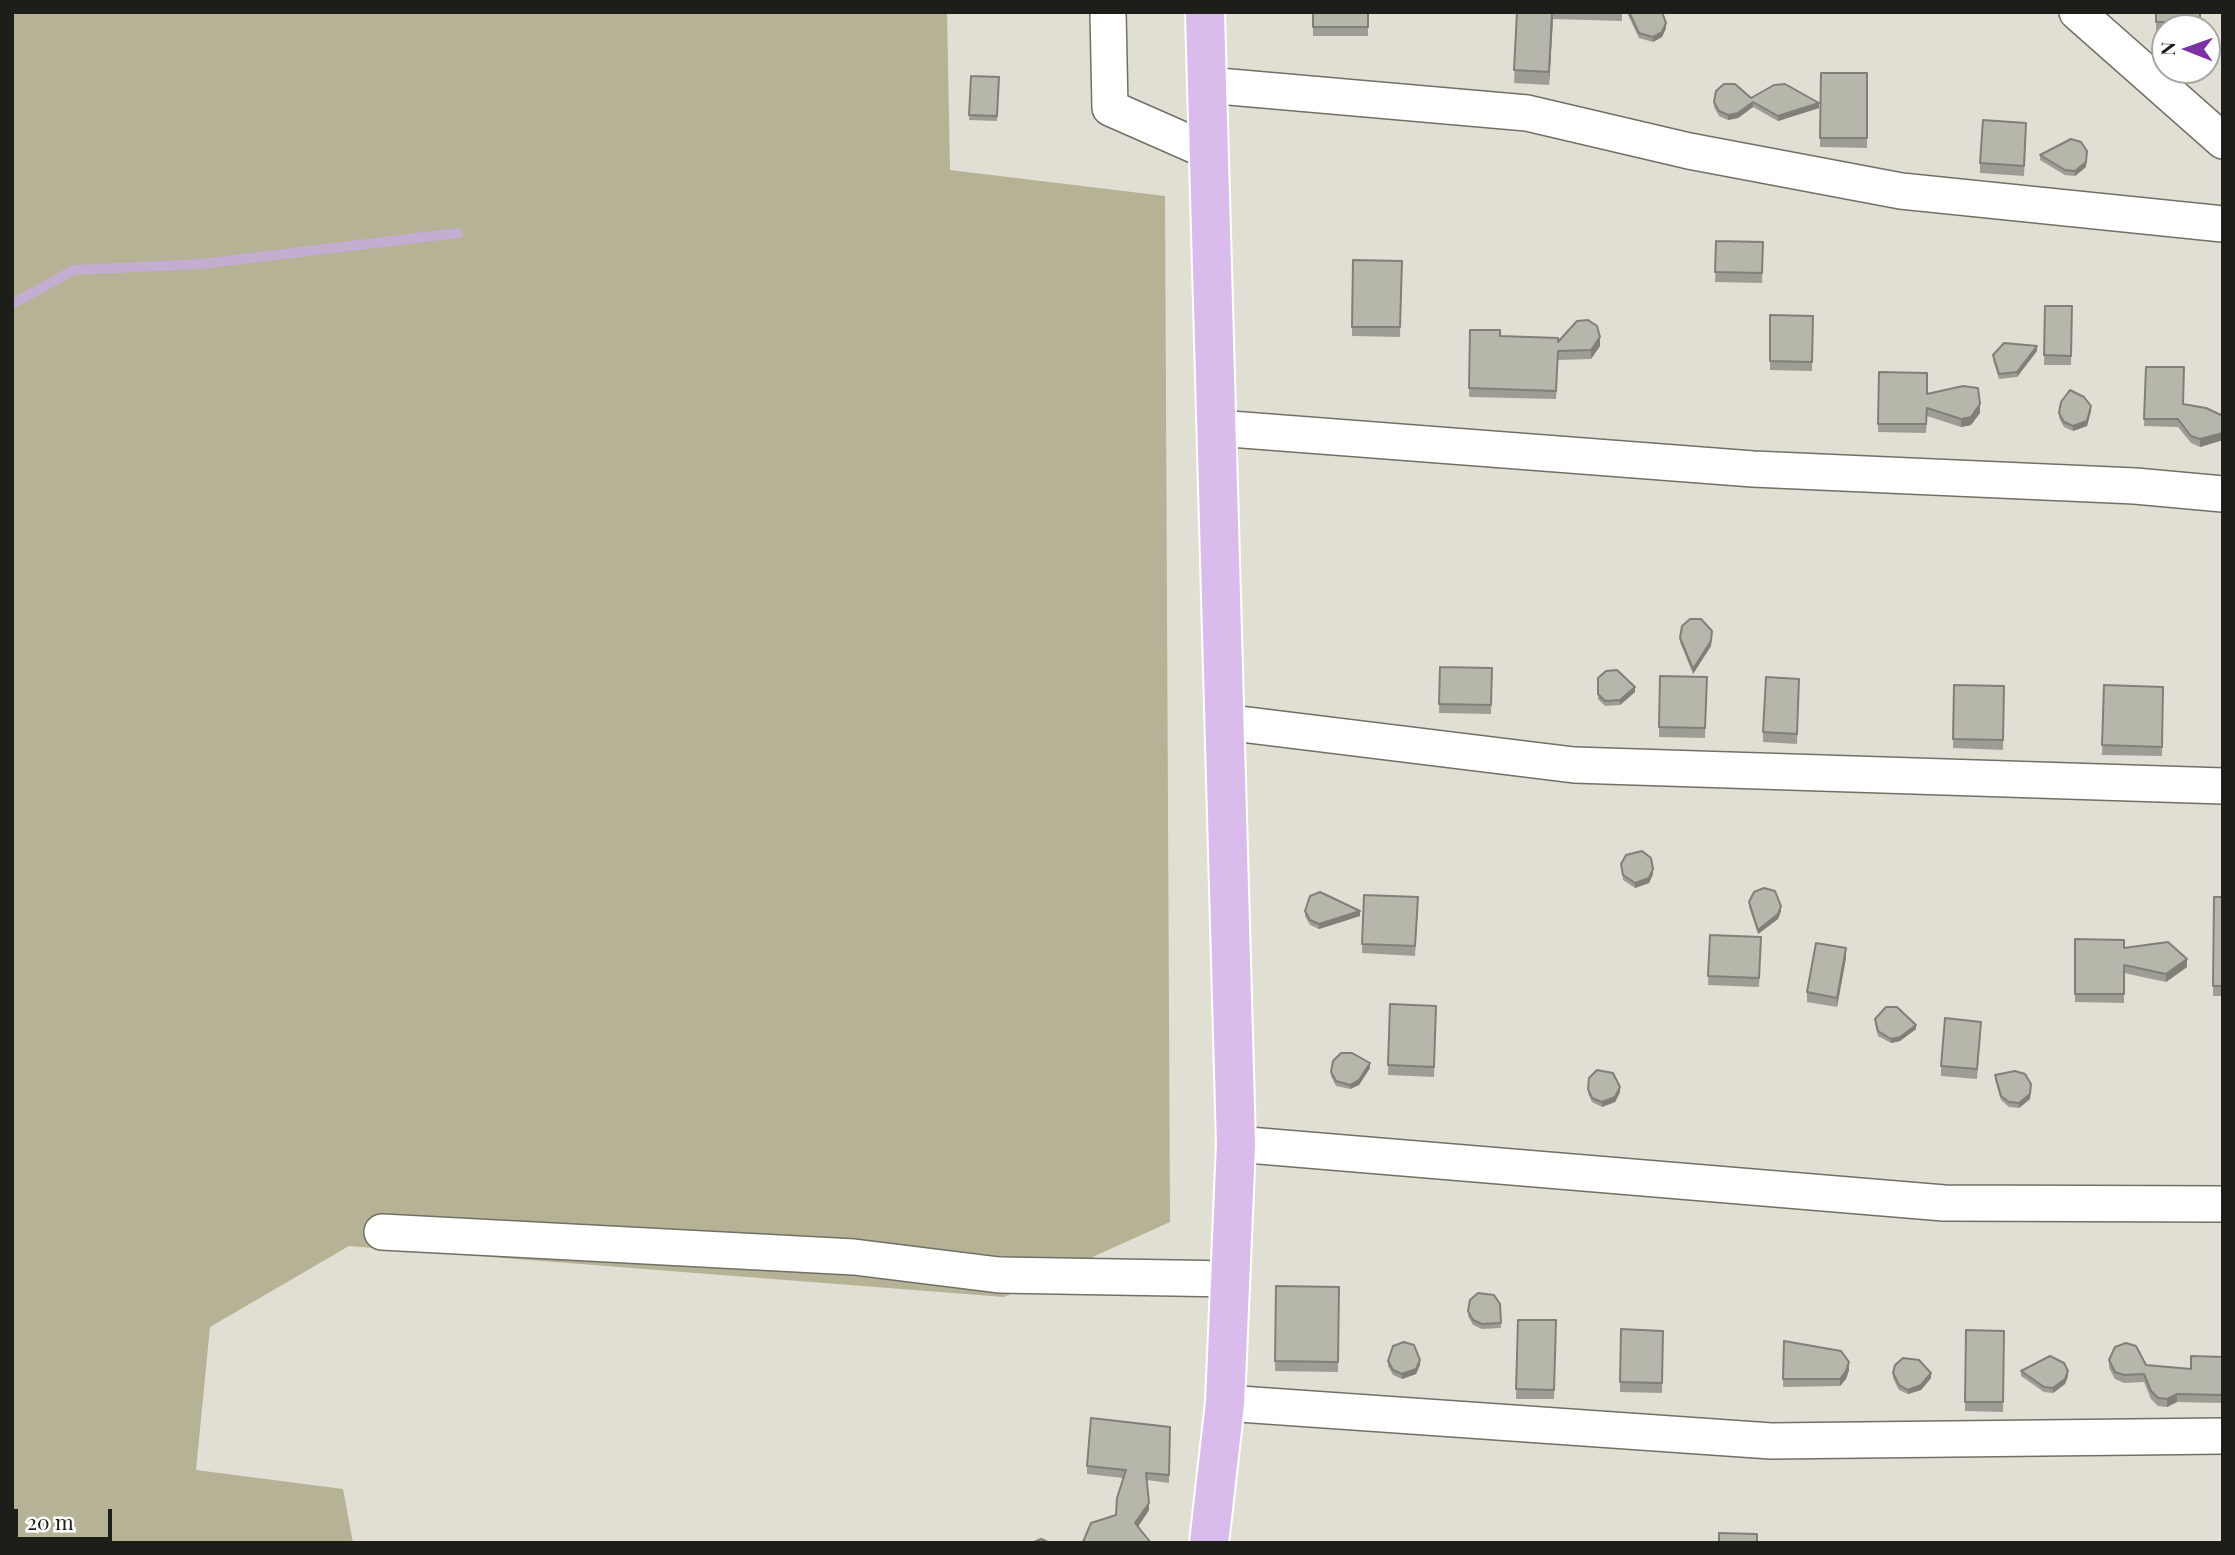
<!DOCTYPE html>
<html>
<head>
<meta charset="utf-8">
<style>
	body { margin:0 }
	#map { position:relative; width:2235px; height:1555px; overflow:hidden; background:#e1dfd4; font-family:"Playfair Display",serif }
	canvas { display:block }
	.frame { position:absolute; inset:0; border:14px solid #1d1d19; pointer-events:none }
	.north { position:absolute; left:2151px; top:14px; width:70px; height:70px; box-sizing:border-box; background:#fff; border:2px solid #a5a5a3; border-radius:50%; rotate:271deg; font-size:19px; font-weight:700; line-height:28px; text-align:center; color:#1d1d19 }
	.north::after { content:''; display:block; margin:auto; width:24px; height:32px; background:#7d32a4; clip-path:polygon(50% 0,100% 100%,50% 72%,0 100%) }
	.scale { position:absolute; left:14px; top:1509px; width:98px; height:32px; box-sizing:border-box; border:4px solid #1d1d19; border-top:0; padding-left:9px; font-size:21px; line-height:24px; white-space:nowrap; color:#1d1d19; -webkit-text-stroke:5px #fff; paint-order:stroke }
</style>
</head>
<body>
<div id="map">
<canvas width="2235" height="1555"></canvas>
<div class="frame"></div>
<div class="north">N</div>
<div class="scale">20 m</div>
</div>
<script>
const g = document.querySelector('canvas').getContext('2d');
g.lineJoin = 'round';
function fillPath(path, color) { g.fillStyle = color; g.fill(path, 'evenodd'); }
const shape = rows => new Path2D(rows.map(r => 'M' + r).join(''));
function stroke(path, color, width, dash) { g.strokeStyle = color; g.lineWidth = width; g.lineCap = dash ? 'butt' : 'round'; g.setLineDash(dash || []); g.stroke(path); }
fillPath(shape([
	[12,12,947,12,950,170,1165,196,1170,1222,1004,1297,349,1246,210,1327,196,1470,343,1489,353,1543,12,1543]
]), '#b5b295');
stroke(shape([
	[12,304,74,270,201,264,458,233]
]), '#c3add1', 10);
const minor = shape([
	[1108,12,1110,108,1210,152],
	[2077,12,2223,141],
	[1207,85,1527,113,1689,151,1901,191,2223,224],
	[1217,428,1753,469,2135,486,2223,494],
	[1224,722,1574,765,2223,786],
	[1236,1144,1944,1203,2223,1204],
	[382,1232,854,1257,999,1275,1232,1279],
	[1225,1403,1771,1441,2223,1436]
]);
const primary = shape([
	[1205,12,1236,1144,1225,1403,1209,1543]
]);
stroke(minor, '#717066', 38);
stroke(primary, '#fff', 42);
stroke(minor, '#fff', 35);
stroke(primary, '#d9bbec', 38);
fillPath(shape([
	[1313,12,1368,12,1368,36,1313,36],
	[1517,12,1622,12,1622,21,1553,19,1549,85,1514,83],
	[1628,12,1662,12,1666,28,1662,37,1653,42,1639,38,1628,15],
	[2156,12,2200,12,2200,28,2165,28,2165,31,2156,31],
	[1821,73,1867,73,1867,148,1820,147],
	[971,76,999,77,997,121,969,120],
	[1751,98,1819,108,1778,121,1753,107,1738,118,1728,120,1719,116,1714,107,1714,102],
	[2026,133,2024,176,1980,173,1980,163],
	[2040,155,2087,156,2086,167,2075,176,2065,175,2040,160],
	[1716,241,1763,242,1762,283,1715,282],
	[1353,260,1402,261,1400,337,1352,336],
	[2045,306,2072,306,2071,365,2044,365],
	[1770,315,1813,316,1812,371,1770,370],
	[1470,330,1500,336,1600,346,1591,359,1558,360,1556,399,1469,397],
	[2037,351,2017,377,1999,379,1993,360,1993,355],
	[2146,367,2183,404,2221,415,2223,414,2223,440,2200,447,2191,443,2178,427,2144,426],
	[1879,372,1927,394,1980,413,1971,425,1961,427,1927,416,1926,433,1878,432],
	[2091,411,2087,426,2073,431,2064,427,2059,418,2059,413],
	[1712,635,1711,646,1693,674,1680,642,1680,638],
	[1440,667,1492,668,1491,714,1439,713],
	[1660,676,1707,677,1705,738,1659,737],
	[1598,678,1635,692,1620,705,1605,706,1598,699],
	[1799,679,1797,744,1763,742,1763,732],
	[1954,685,2004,686,2003,750,1953,748],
	[2104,685,2163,687,2162,756,2102,755],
	[1621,864,1653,874,1649,883,1635,888,1623,880],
	[1364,895,1418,907,1415,956,1362,953],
	[2214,897,2223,897,2223,996,2213,996],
	[1749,902,1781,911,1778,919,1758,934,1749,907],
	[1305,911,1360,916,1319,929,1310,925,1305,916],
	[1710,935,1761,937,1759,987,1708,985],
	[2075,939,2124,948,2187,967,2166,982,2124,973,2124,1003,2075,1002],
	[1846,958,1837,1007,1807,1002,1807,992],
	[1390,1004,1436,1006,1434,1077,1388,1075],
	[1875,1019,1916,1029,1900,1041,1891,1043,1878,1036,1875,1024],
	[1981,1031,1977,1079,1941,1076,1941,1066],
	[1370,1068,1359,1085,1350,1089,1336,1086,1331,1076,1331,1072],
	[1995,1075,2031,1088,2030,1099,2019,1108,2009,1107,2001,1100,1995,1080],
	[1588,1089,1620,1092,1615,1102,1602,1107,1592,1102,1588,1093],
	[1276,1286,1339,1287,1338,1372,1275,1371],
	[1500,1304,1501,1328,1482,1329,1473,1325,1468,1316,1468,1311],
	[1518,1320,1556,1320,1554,1399,1516,1399],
	[1621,1329,1663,1331,1662,1393,1620,1392],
	[1966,1330,2004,1331,2003,1412,1965,1411],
	[1784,1341,1849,1370,1846,1379,1840,1386,1783,1387],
	[2223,1357,2223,1403,2177,1402,2167,1407,2158,1406,2151,1399,2144,1382,2124,1383,2115,1379,2109,1368,2109,1360,2146,1365,2191,1369],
	[1388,1361,1420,1365,1416,1374,1402,1379,1393,1375,1388,1366],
	[2021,1371,2068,1376,2065,1384,2053,1393,2044,1392,2021,1376],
	[1893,1373,1931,1378,1921,1390,1908,1394,1899,1390,1893,1378],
	[1170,1427,1169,1483,1147,1480,1149,1510,1138,1527,1116,1515,1123,1478,1087,1474,1087,1466]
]), '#9d9d93');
fillPath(shape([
	[1553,12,1553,19,1549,85,1549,72],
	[1666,23,1666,28,1662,37,1653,42,1653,37],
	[1753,102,1753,107,1738,118,1728,120,1728,115],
	[1819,103,1819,108,1778,121,1778,116],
	[2087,151,2086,167,2075,176,2075,171],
	[1600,337,1600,346,1591,359,1591,350],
	[2037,346,2037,351,2017,377,2017,372],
	[1980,404,1980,413,1971,425,1961,427,1961,419],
	[2091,406,2091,411,2087,426,2073,431,2073,426],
	[2223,433,2223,440,2200,447,2200,439],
	[1712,631,1711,646,1693,674,1693,669],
	[1635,687,1635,692,1620,705,1620,700],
	[1653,869,1653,874,1649,883,1635,888,1635,883],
	[1781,906,1781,911,1778,919,1758,934,1758,930],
	[1360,911,1360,916,1319,929,1319,924],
	[1846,948,1846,958,1837,1007,1837,998],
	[2187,959,2187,967,2166,982,2166,974],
	[1916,1025,1916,1029,1900,1041,1891,1043,1891,1039],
	[1370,1063,1370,1068,1359,1085,1350,1089,1350,1085],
	[2031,1084,2030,1099,2019,1108,2019,1103],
	[1620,1087,1620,1092,1615,1102,1602,1107,1602,1102],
	[1420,1360,1420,1365,1416,1374,1402,1379,1402,1374],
	[1849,1362,1849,1370,1846,1379,1840,1386,1840,1379],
	[2068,1371,2068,1376,2065,1384,2053,1393,2053,1388],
	[1931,1373,1931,1378,1921,1390,1908,1394,1908,1390],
	[2177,1394,2177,1402,2167,1407,2167,1399],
	[1149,1503,1149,1510,1135,1531,1135,1523]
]), '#807f78');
const building = shape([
	[1313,12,1368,12,1368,27,1313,27,1313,12],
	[1517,12,1552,12,1549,72,1514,70,1517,12],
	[1629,12,1662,12,1666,23,1662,32,1653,37,1639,33,1629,12],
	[2156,12,2200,12,2200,22,2156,22,2156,12],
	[1821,73,1867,73,1867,138,1820,138,1821,73],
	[971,76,999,77,997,116,969,115,971,76],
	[1724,84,1735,84,1751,98,1774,85,1785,84,1819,103,1778,116,1753,102,1738,113,1728,115,1719,111,1714,102,1716,91,1724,84],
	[1983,120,2026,123,2024,166,1980,163,1983,120],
	[2071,139,2081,142,2087,151,2086,162,2075,171,2065,170,2040,155,2071,139],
	[1716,241,1763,242,1762,273,1715,272,1716,241],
	[1353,260,1402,261,1400,327,1352,327,1353,260],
	[2045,306,2072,306,2071,356,2044,355,2045,306],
	[1770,315,1813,316,1812,362,1770,361,1770,315],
	[1588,320,1597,326,1600,337,1591,350,1558,351,1556,391,1469,388,1470,330,1500,330,1500,336,1558,338,1558,342,1577,321,1588,320],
	[2004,343,2037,346,2017,372,1999,374,1993,355,2004,343],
	[2146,367,2184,367,2183,404,2206,408,2221,415,2223,414,2223,433,2200,439,2191,436,2178,419,2144,419,2146,367],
	[1879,372,1927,373,1927,394,1963,386,1978,388,1980,404,1971,417,1961,419,1927,408,1926,424,1878,424,1879,372],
	[2070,390,2084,397,2091,406,2087,421,2073,426,2064,422,2059,413,2061,402,2070,390],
	[1690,619,1701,619,1712,631,1711,641,1693,669,1680,638,1682,626,1690,619],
	[1440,667,1492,668,1491,705,1439,704,1440,667],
	[1617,670,1635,687,1620,700,1605,701,1598,694,1598,678,1606,671,1617,670],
	[1660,676,1707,677,1705,728,1659,727,1660,676],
	[1766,677,1799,679,1797,734,1763,732,1766,677],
	[1954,685,2004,686,2003,740,1953,739,1954,685],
	[2104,685,2163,687,2162,747,2102,745,2104,685],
	[1642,851,1651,858,1653,869,1649,878,1635,883,1623,875,1621,864,1626,855,1642,851],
	[1764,888,1775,891,1781,906,1778,914,1758,930,1749,902,1754,892,1764,888],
	[1320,892,1360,911,1319,924,1310,920,1305,911,1310,896,1320,892],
	[1364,895,1418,897,1415,946,1362,944,1364,895],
	[2214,897,2223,897,2223,986,2213,986,2214,897],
	[1710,935,1761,937,1759,978,1708,976,1710,935],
	[2075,939,2124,940,2124,948,2168,942,2187,959,2166,974,2124,965,2124,994,2075,994,2075,939],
	[1816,943,1846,948,1837,998,1807,992,1816,943],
	[1390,1004,1436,1006,1434,1067,1388,1065,1390,1004],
	[1886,1007,1897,1007,1916,1025,1900,1037,1891,1039,1878,1031,1875,1019,1886,1007],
	[1945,1018,1981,1022,1977,1069,1941,1066,1945,1018],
	[1341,1053,1352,1053,1370,1063,1359,1080,1350,1085,1336,1081,1331,1072,1333,1061,1341,1053],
	[1597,1070,1613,1073,1620,1087,1615,1097,1602,1102,1592,1098,1588,1089,1589,1078,1597,1070],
	[2015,1071,2025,1074,2031,1084,2030,1094,2019,1103,2009,1102,2001,1096,1995,1075,2015,1071],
	[1276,1286,1339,1287,1338,1362,1275,1361,1276,1286],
	[1478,1293,1494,1295,1500,1304,1501,1323,1482,1324,1473,1320,1468,1311,1470,1300,1478,1293],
	[1518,1320,1556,1320,1554,1390,1516,1389,1518,1320],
	[1621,1329,1663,1331,1662,1383,1620,1382,1621,1329],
	[1966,1330,2004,1331,2003,1402,1965,1402,1966,1330],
	[1784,1341,1841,1351,1849,1362,1846,1371,1840,1379,1783,1379,1784,1341],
	[1404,1342,1414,1345,1420,1360,1416,1369,1402,1374,1393,1370,1388,1361,1393,1346,1404,1342],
	[2126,1343,2136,1346,2146,1365,2191,1369,2191,1356,2223,1357,2223,1395,2177,1394,2167,1399,2158,1398,2151,1391,2144,1374,2124,1375,2115,1372,2109,1360,2115,1347,2126,1343],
	[2050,1356,2064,1363,2068,1371,2065,1379,2053,1388,2044,1387,2021,1371,2050,1356],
	[1903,1358,1919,1360,1931,1373,1921,1385,1908,1390,1899,1385,1893,1373,1895,1365,1903,1358],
	[1091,1418,1170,1427,1169,1475,1146,1473,1149,1503,1135,1523,1151,1543,1083,1542,1091,1523,1116,1515,1117,1498,1126,1470,1087,1466,1091,1418],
	[1719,1533,1757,1534,1757,1543,1719,1543,1719,1533],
	[1041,1539,1050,1543,1032,1543,1041,1539]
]);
fillPath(building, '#b7b6ab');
stroke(building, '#807f78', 2);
</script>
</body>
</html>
